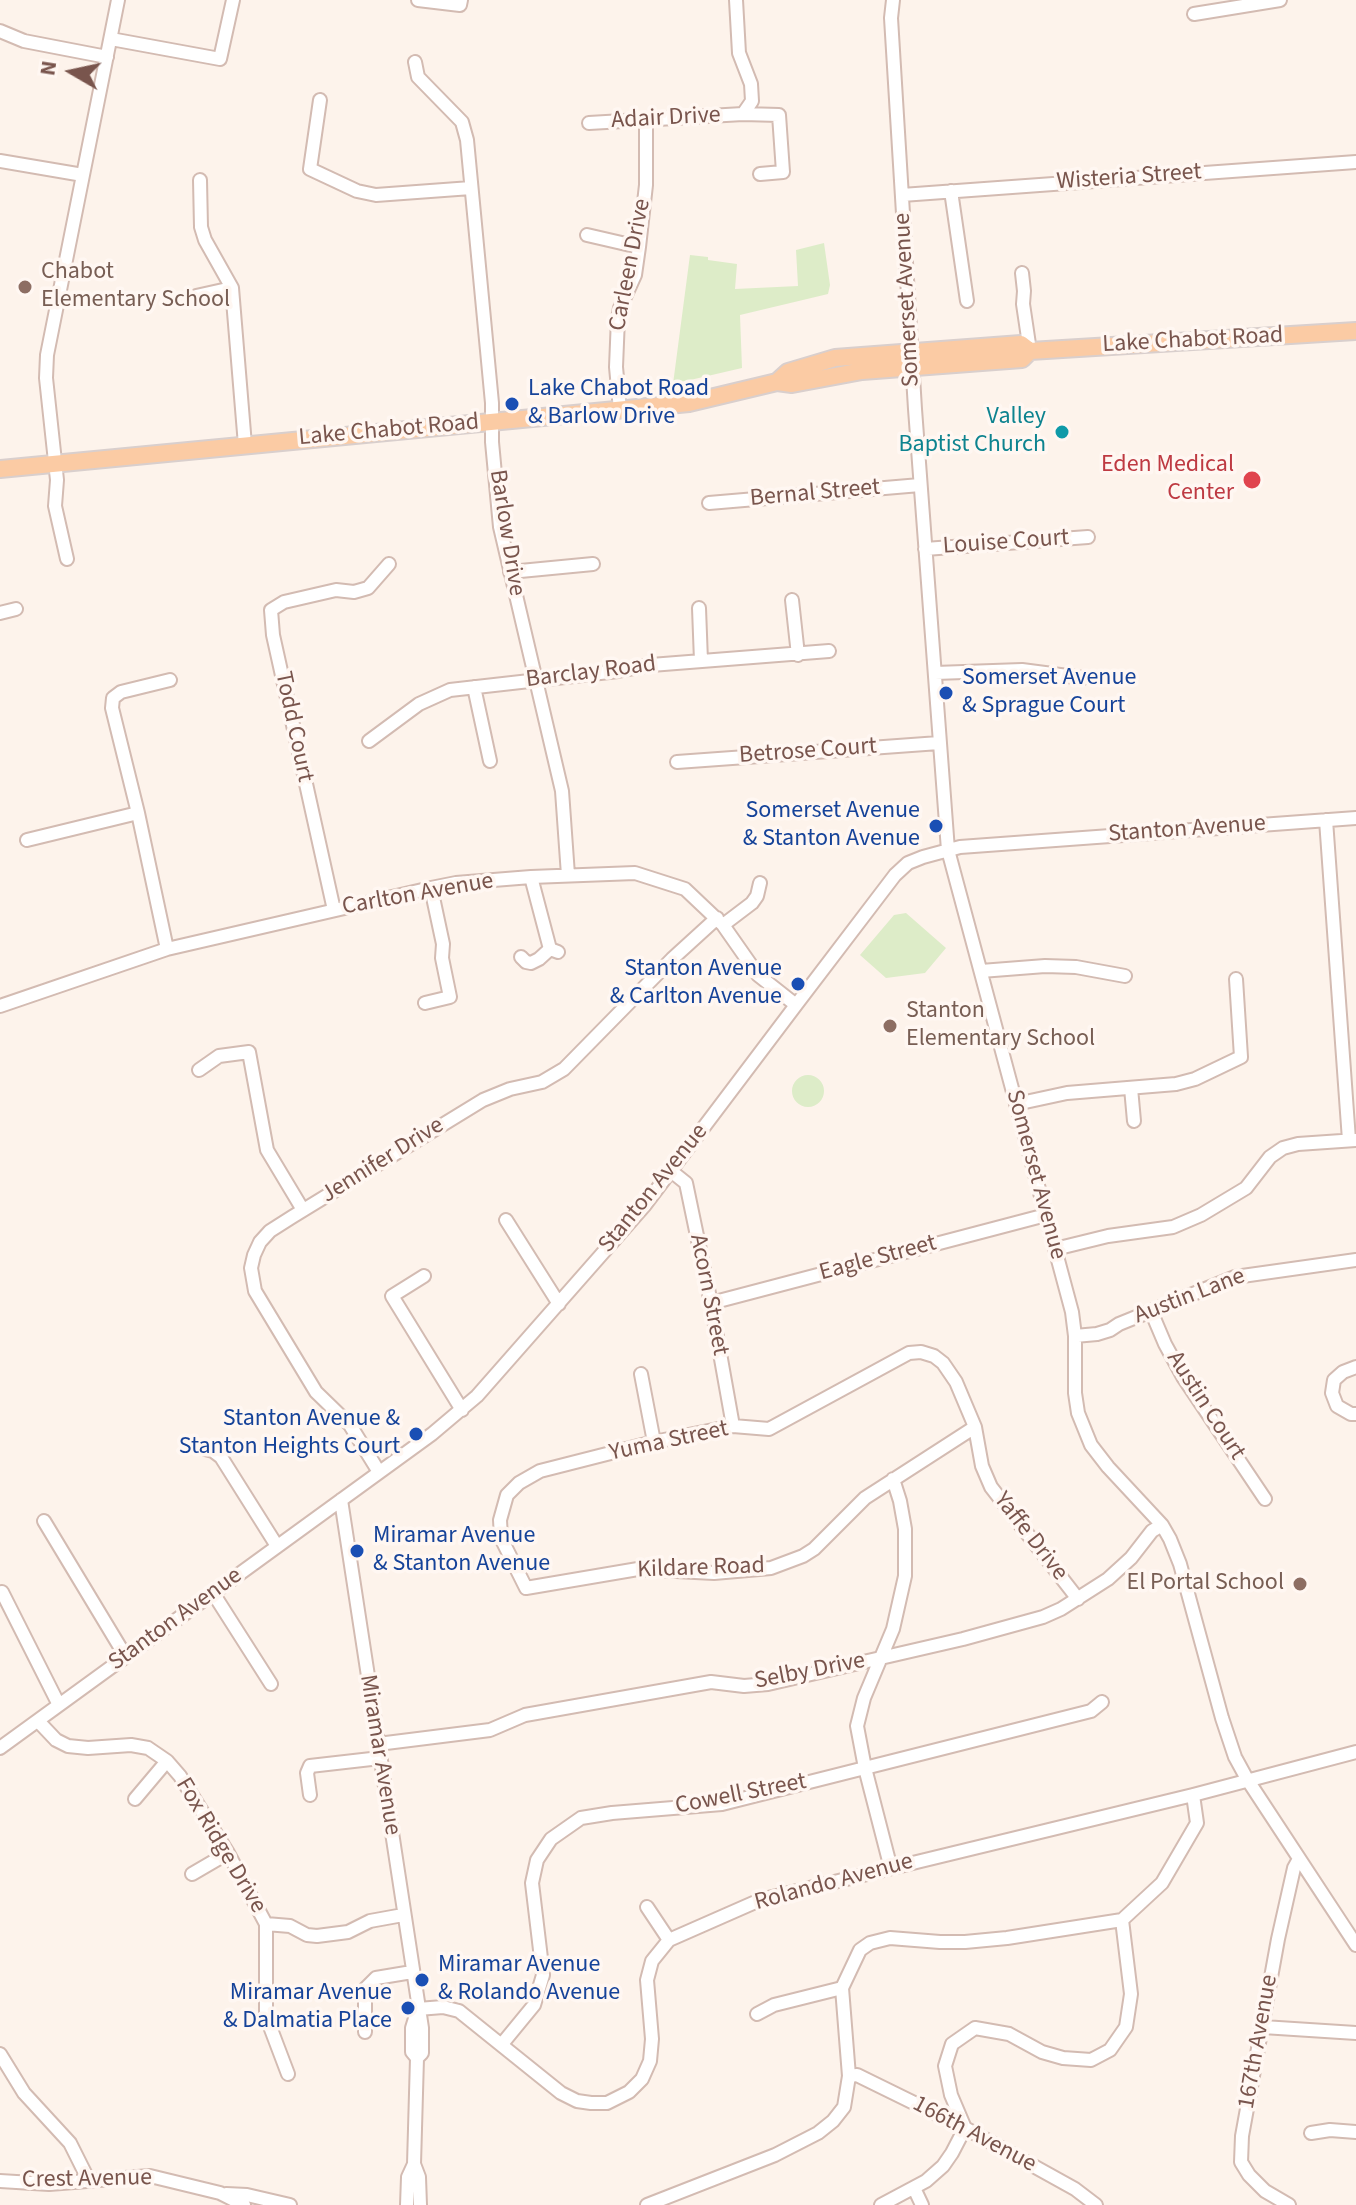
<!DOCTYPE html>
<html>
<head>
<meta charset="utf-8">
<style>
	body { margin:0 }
	#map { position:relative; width:1356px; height:2205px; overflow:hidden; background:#fdf3eb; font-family:"Source Sans 3",sans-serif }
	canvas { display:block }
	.north { position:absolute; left:32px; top:32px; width:80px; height:80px; -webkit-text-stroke:6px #fff7f2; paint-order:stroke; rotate:279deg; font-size:22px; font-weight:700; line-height:32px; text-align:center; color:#79554d }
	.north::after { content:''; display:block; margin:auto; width:28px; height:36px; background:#79554d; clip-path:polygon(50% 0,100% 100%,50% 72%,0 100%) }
</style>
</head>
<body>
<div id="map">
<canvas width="1356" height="2205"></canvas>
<div class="north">N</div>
</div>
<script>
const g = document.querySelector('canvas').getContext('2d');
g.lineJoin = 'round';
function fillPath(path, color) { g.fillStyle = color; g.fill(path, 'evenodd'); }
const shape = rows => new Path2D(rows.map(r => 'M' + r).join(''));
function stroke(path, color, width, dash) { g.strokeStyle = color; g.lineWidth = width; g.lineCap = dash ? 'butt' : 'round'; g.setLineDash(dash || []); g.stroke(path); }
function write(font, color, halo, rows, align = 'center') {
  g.font = font + ' "Source Sans 3",sans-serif'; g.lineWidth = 7; g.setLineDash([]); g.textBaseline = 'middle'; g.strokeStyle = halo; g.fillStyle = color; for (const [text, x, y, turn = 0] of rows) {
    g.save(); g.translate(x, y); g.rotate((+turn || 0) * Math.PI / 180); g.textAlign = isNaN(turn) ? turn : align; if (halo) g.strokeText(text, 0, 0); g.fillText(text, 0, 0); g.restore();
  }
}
fillPath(shape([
	[824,243,830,285,828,294,740,315,742,368,673,384,690,255,708,257,708,260,737,264,735,289,798,286,796,250],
	[906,913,946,948,925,973,886,978,860,955,894,915],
	'792 1091a16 16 0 1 1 32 0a16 16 0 1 1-32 0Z'
]), '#ddecc8');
const minor = shape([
	[418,0,460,5,461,0],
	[736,0,739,53,751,84,752,101,743,114],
	[893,0,891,18,915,409,948,850,1072,1312,1075,1336,1075,1393,1078,1413,1091,1445,1108,1467,1162,1525,1170,1539,1180,1564,1222,1718,1235,1757,1247,1779,1356,1945],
	[1194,14,1280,0],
	[0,31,24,41,107,57],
	[111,39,220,59,233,0],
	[415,62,418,77,462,122,467,140,492,403,492,442,500,527,562,791,568,875],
	[320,100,310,169,357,191,376,195,471,188],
	[589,123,743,114,779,115,783,172,760,174],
	[0,161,83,175],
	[200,180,201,227,205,240,232,288,245,445],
	[951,191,967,301],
	[902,195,1356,162],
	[587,235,639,247],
	[1022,273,1024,291,1023,304,1030,351],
	[196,296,232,288],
	[620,410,616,367,618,318,620,308,635,275,639,247,646,185,646,119],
	[709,503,920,485],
	[925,549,1088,537],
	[67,559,55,506,57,480,46,378,47,355,118,0],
	[510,572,593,564],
	[792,600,798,655],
	[699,608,701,661],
	[0,613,16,609],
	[935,673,1022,670,1083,678],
	[474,687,490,761],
	[369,741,419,704,450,690,618,671,651,665,829,651],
	[677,762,939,743],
	[1326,820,1349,1140],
	[27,840,138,813],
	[531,877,550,949],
	[334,910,273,635,271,610,284,602,336,590,354,592,368,588,389,564],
	[723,925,752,903,757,896,760,883],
	[167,949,138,813,112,708,113,698,121,692,170,680],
	[521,957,526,962,531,963,539,959,550,949,558,952],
	[981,971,1045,966,1076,967,1125,976],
	[425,1003,450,997,442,958,443,944,431,888],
	[0,1006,167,949,431,888,456,883,531,877,635,873,685,889,723,925,758,975,796,1005],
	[199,1070,219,1056,249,1052,267,1150,303,1210],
	[1131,1088,1134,1121],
	[1016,1104,1067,1093,1176,1084,1195,1079,1241,1057,1236,979],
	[671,1171,686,1183,711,1303,733,1426],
	[506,1220,559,1304],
	[1055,1249,1108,1236,1173,1227,1201,1215,1246,1188,1270,1157,1283,1148,1298,1144,1356,1140],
	[424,1276,392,1296,462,1410],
	[711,1303,1046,1215],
	[1151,1311,1165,1344,1183,1377,1265,1499],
	[1075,1336,1097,1334,1110,1330,1119,1324,1235,1277,1356,1260],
	[1356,1367,1343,1372,1334,1380,1332,1393,1337,1406,1351,1414,1356,1414],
	[641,1374,654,1442],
	[975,1427,865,1498,814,1549,803,1556,771,1568,714,1573,638,1569,526,1588,501,1538,500,1520,507,1495,519,1483,540,1471,654,1442,733,1426,769,1429,909,1353,921,1352,934,1356,943,1363,956,1382,975,1427,982,1466,991,1487,1078,1599],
	[205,1449,213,1451,221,1457,277,1546],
	[379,1472,350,1425,316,1392,255,1291,251,1268,254,1255,260,1242,270,1231,292,1217,483,1100,510,1089,542,1082,564,1069,672,959,717,918],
	[341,1500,422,2028,422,2053,417,2058],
	[44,1521,126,1657],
	[2,1592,59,1705],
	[213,1593,271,1684],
	[38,1721,56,1740,68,1746,88,1748,131,1745,148,1748,167,1761,180,1776,228,1853,266,1924,266,2016,288,2074],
	[378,1744,490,1730,525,1715,711,1682,744,1686,768,1684,963,1639,1043,1617,1061,1609,1108,1579,1131,1558,1152,1531,1162,1525],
	[0,1748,432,1434,477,1396,645,1205,796,1005,895,875,908,863,923,857,960,847,1356,818],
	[310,1795,307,1773,310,1766,380,1758],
	[135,1799,167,1761],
	[887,1869,889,1861,865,1768,857,1726,864,1698,893,1629,905,1576,905,1529,900,1501,893,1479],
	[192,1874,228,1853],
	[647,1907,669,1940],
	[266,1924,290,1926,307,1935,317,1936,348,1932,370,1921,403,1915],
	[418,2009,443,2007,459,2011,561,2093,577,2101,591,2103,607,2103,629,2092,642,2079,650,2061,652,2039,647,1980,652,1961,669,1940,760,1900,1193,1795,1356,1752],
	[417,2012,412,2028,412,2052,417,2058,414,2164,419,2177,420,2205],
	[757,2014,774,2005,842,1988],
	[1263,2027,1356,2033],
	[365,2032,365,1989,376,1978,412,1972],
	[502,2044,534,2005,543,1975,532,1883,537,1860,551,1839,581,1818,612,1813,722,1804,1091,1711,1102,1702],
	[0,2054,24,2093,70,2143,89,2181],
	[849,2076,857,2075,965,2128,1075,2189,1096,2205],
	[1311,2133,1330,2130,1356,2132],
	[0,2181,49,2184,150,2176,220,2193,244,2205],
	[914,2188,922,2205],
	[226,2194,247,2195,290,2205],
	[407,2205,408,2177,414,2164],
	[647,2205,775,2155,818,2133,833,2121,844,2107,849,2076,842,1988,860,1950,870,1943,890,1938,940,1942,965,1942,1007,1938,1122,1920,1162,1883,1197,1823,1193,1795],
	[881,2205,926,2181,943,2166,952,2153,965,2128,951,2095,945,2066,952,2044,975,2028,1009,2034,1042,2052,1063,2058,1091,2060,1110,2050,1126,2027,1131,1994,1122,1920],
	[1289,2205,1265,2191,1249,2175,1241,2162,1242,2136,1278,1939,1294,1868,1299,1859]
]);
const major = shape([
	[777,382,788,372,835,358,1021,344,1030,351],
	[0,469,689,403,777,382,792,384,862,371,1022,359,1030,351,1356,331]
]);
stroke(minor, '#d3bbb2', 16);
stroke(major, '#d9cfcd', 20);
stroke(minor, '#fff', 12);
stroke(major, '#fbcba4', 16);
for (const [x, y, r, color] of [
	[25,287,8,"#8d6e63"],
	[512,404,8,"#1a4fb4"],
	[1062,432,8,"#0f9aa8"],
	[1252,480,10,"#e0444e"],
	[946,693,8,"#1a4fb4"],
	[936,826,8,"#1a4fb4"],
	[798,984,8,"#1a4fb4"],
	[890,1026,8,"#8d6e63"],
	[416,1434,8,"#1a4fb4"],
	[357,1551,8,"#1a4fb4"],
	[1300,1584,8,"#8d6e63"],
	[422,1980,8,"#1a4fb4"],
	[408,2008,8,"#1a4fb4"]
]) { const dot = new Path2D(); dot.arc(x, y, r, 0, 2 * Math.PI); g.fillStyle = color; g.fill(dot); stroke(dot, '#fff7f2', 3); }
write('24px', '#79554d', '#fff7f2', [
	["Adair Drive",666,119,-3],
	["Wisteria Street",1129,178,-4],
	["Carleen Drive",631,265,-79],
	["Somerset Avenue",908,300,-93],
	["Lake Chabot Road",1193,341,-3],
	["Lake Chabot Road",389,431,-5],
	["Bernal Street",815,494,-5],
	["Barlow Drive",506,533,81],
	["Louise Court",1006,543,-4],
	["Barclay Road",591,673,-7],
	["Todd Court",293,727,78],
	["Betrose Court",808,752,-4],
	["Stanton Avenue",1187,830,-4],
	["Carlton Avenue",418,895,-10],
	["Jennifer Drive",383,1161,-32],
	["Somerset Avenue",1035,1175,75],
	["Stanton Avenue",654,1189,-51],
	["Eagle Street",878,1259,-15],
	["Acorn Street",708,1295,79],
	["Austin Lane",1190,1297,-21],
	["Austin Court",1205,1406,57],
	["Yuma Street",669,1442,-12],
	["Yaffe Drive",1030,1537,52],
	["Kildare Road",701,1569,-2],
	["Stanton Avenue",176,1620,-36],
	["Selby Drive",810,1672,-11],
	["Miramar Avenue",379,1755,81],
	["Cowell Street",741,1795,-11],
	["Fox Ridge Drive",220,1846,59],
	["Rolando Avenue",834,1883,-15],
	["167th Avenue",1259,2042,-80],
	["166th Avenue",974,2135,28],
	["Crest Avenue",87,2180,-1]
]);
write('24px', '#785e54', '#fff7f2', [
	["Chabot",41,273],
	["Elementary School",41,301],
	["Stanton",906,1012],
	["Elementary School",906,1040],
	["El Portal School",1284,1584,"right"]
], 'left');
write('24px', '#164399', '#fff7f2', [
	["Lake Chabot Road",528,390],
	["& Barlow Drive",528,418],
	["Somerset Avenue",962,679],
	["& Sprague Court",962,707],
	["Somerset Avenue",920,812,"right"],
	["& Stanton Avenue",920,840,"right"],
	["Stanton Avenue",782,970,"right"],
	["& Carlton Avenue",782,998,"right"],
	["Stanton Avenue &",400,1420,"right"],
	["Stanton Heights Court",400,1448,"right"],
	["Miramar Avenue",373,1537],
	["& Stanton Avenue",373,1565],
	["Miramar Avenue",438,1966],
	["& Rolando Avenue",438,1994],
	["Miramar Avenue",392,1994,"right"],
	["& Dalmatia Place",392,2022,"right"]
], 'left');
write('24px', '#0d838f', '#fff7f2', [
	["Valley",1046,418],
	["Baptist Church",1046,446]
], 'right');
write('24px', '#be3a42', '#fff7f2', [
	["Eden Medical",1234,466],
	["Center",1234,494]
], 'right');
</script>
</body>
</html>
